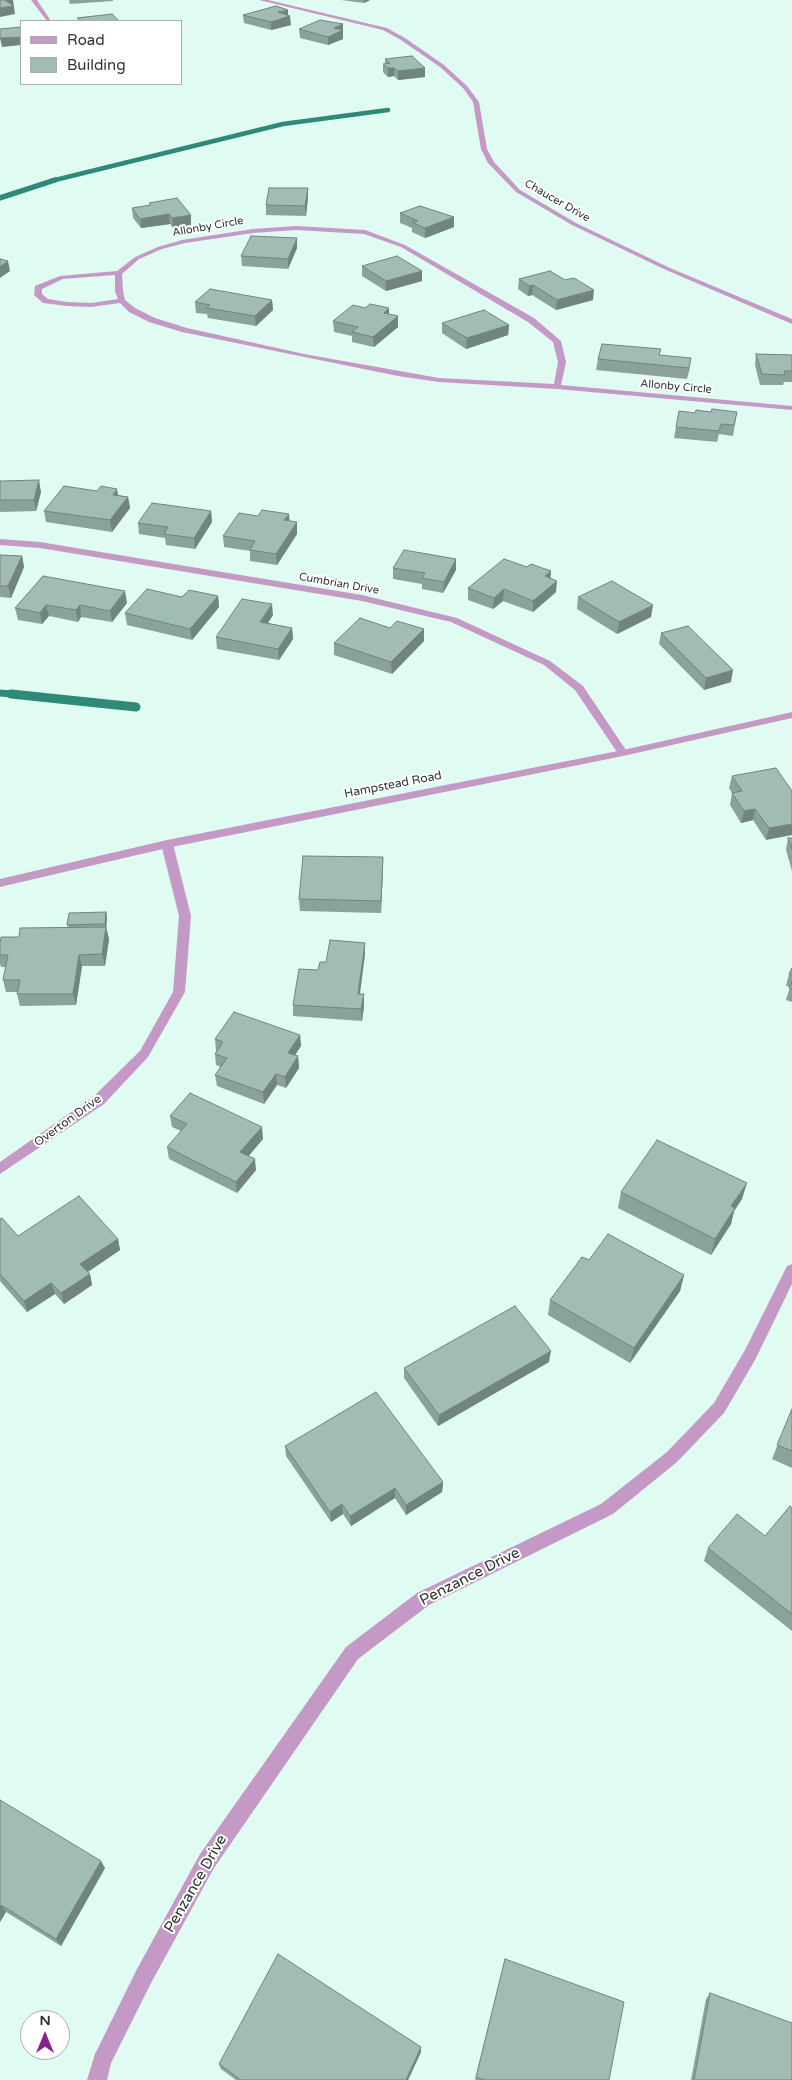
<!DOCTYPE html>
<html>
<head>
<meta charset="utf-8">
<style>
	body { margin:0 }
	#map { position:relative; width:792px; height:2080px; overflow:hidden; background:#dffbf2; font-family:"Varela Round",sans-serif }
	canvas { display:block }
	.legend { position:absolute; left:20px; top:20px; width:162px; height:65px; box-sizing:border-box; background:#fff; border:1px solid #aaafad; margin:0; padding:6px 9px; list-style:none; font-size:15px; color:#2b3633 }
	.legend li { display:flex; align-items:center; gap:10px; height:25px }
	.legend b { width:25px; border:1px solid #aaafad }
	.north { position:absolute; left:20px; top:2010px; width:50px; height:50px; box-sizing:border-box; background:#fff; border:1px solid #aaafad; border-radius:50%; rotate:0deg; font-size:14px; font-weight:700; line-height:20px; text-align:center; color:#2b3633 }
	.north::after { content:''; display:block; margin:auto; width:18px; height:22px; background:#87238b; clip-path:polygon(50% 0,100% 100%,50% 72%,0 100%) }
</style>
</head>
<body>
<div id="map">
<canvas width="792" height="2080"></canvas>
<ul class="legend">
<li><b style="height:6px;background:#c599c5"></b>Road</li>
<li><b style="height:14px;background:#a1bcb4"></b>Building</li>
</ul>
<div class="north">N</div>
</div>
<script>
const g = document.querySelector('canvas').getContext('2d');
g.lineJoin = 'round';
const shape = rows => new Path2D(rows.map(r => 'M' + r).join(''));
function stroke(path, color, width, dash) { g.strokeStyle = color; g.lineWidth = width; g.lineCap = dash ? 'butt' : 'round'; g.setLineDash(dash || []); g.stroke(path); }
function fillPath(path, color) { g.fillStyle = color; g.fill(path, 'evenodd'); }
function write(font, color, halo, rows, align = 'center') {
  g.font = font + ' "Varela Round",sans-serif'; g.lineWidth = 4; g.setLineDash([]); g.textBaseline = 'middle'; g.strokeStyle = halo; g.fillStyle = color; for (const [text, x, y, turn = 0] of rows) {
    g.save(); g.translate(x, y); g.rotate((+turn || 0) * Math.PI / 180); g.textAlign = isNaN(turn) ? turn : align; if (halo) g.strokeText(text, 0, 0); g.fillText(text, 0, 0); g.restore();
  }
}
stroke(shape([
	[51,181,283,124,388,110]
]), '#2e8976', 4.5);
stroke(shape([
	[0,198,55,180]
]), '#2e8976', 5.5);
stroke(shape([
	[0,693,23,695]
]), '#2e8976', 7);
stroke(shape([
	[11,694,136,707]
]), '#2e8976', 9);
fillPath(shape([
	[31,0,37,0,51,21,47,21,31,0],
	[259,0,268,0,387,28,405,38,444,65,467,86,479,102,487,149,494,162,520,190,576,223,670,268,792,319,792,324,666,270,572,225,516,192,488,163,481,149,473,102,463,88,440,67,401,40,383,30,259,0],
	[296,226,365,230,405,245,534,318,561,341,566,362,561,385,792,406,792,410,557,389,439,382,398,376,182,332,149,322,129,312,120,303,91,307,67,306,43,303,34,295,35,286,60,276,117,271,135,257,158,247,182,240,253,229,296,226],
	[296,230,364,234,401,247,528,322,553,342,558,362,554,384,439,378,304,354,187,328,155,318,135,308,125,300,123,291,122,274,139,259,162,249,185,243,253,233,296,230],
	[115,275,115,291,118,299,91,303,67,302,48,299,42,294,42,289,63,279,115,275],
	[0,539,40,542,362,595,457,618,550,661,583,686,628,753,627,755,619,755,575,690,544,665,451,622,362,601,40,548,0,545,0,539],
	[167,840,173,844,191,916,185,992,148,1057,104,1104,0,1174,0,1162,94,1096,140,1051,173,992,179,916,161,844,167,840],
	[792,1264,792,1284,755,1360,724,1413,677,1462,613,1514,429,1605,358,1659,214,1868,151,1983,111,2063,107,2080,87,2080,95,2054,137,1969,200,1854,346,1647,417,1593,601,1504,667,1452,714,1403,745,1350,787,1266,792,1264]
]), '#c599c5');
fillPath(shape([
	[792,712,792,718,623,756,167,848,0,887,0,879,167,840,623,750,792,712]
]), '#c599c5');
fillPath(shape([
	[69,0,113,0,113,1,70,4],
	[341,0,370,0,364,3],
	[243,15,288,16,291,25,271,30,244,23],
	[343,24,343,39,328,45,300,38,299,29],
	[385,59,425,68,425,77,398,80,394,76,388,77,383,72,383,64,385,64],
	[308,188,308,198,306,216,266,215,266,205],
	[149,203,191,225,173,228,170,224,141,228,133,218,132,208,150,205],
	[400,213,454,217,454,227,425,238,412,232,412,228,400,223],
	[297,248,288,269,242,266,241,256],
	[362,266,422,271,422,281,386,291,362,276],
	[519,279,565,280,593,300,556,310,532,295,528,296,518,289],
	[272,300,273,310,256,326,208,318,207,314,196,313,195,302],
	[365,308,389,308,389,314,398,327,374,347,352,342,352,336,334,332,333,321],
	[442,323,509,325,508,335,466,349,442,333],
	[756,354,792,355,792,382,784,382,783,385,760,385,755,365],
	[660,355,690,368,687,379,596,370,598,359],
	[711,412,737,412,733,436,719,434,717,442,674,438,676,427,695,413],
	[0,481,41,492,36,511,0,512],
	[118,495,128,497,130,508,112,532,46,522,44,511],
	[211,511,212,522,195,549,166,545,165,538,139,534,138,523],
	[258,516,297,522,297,534,277,565,250,561,250,551,224,547,223,536],
	[0,555,22,556,24,567,11,598,0,597],
	[456,559,456,570,443,593,422,589,422,584,393,579,393,568],
	[527,567,551,571,550,578,556,592,533,612,503,601,493,609,468,600,468,588],
	[43,576,127,603,112,622,81,617,78,622,49,616,42,624,18,620,15,608],
	[218,596,219,607,192,640,127,625,125,613,182,597],
	[578,597,651,617,617,634,577,609],
	[273,615,268,623,292,628,293,639,279,660,217,649,216,637],
	[390,628,424,629,424,641,392,674,334,655,334,643],
	[661,633,731,682,704,690,659,644],
	[732,776,792,791,766,840,753,820,741,823,730,805,732,793,729,788],
	[788,838,792,838,792,871,786,850],
	[383,857,381,913,300,911,299,899],
	[106,912,107,918,106,927,109,939,105,966,82,966,76,1005,20,1006,17,994,18,992,6,992,3,980,6,967,1,967,0,964,0,943,19,937,68,927,67,925],
	[365,954,360,994,364,994,364,1006,362,1021,293,1016,293,1005,318,970,326,962],
	[792,968,792,1002,786,1000,790,987,786,986,789,974],
	[300,1035,301,1046,295,1055,298,1056,299,1068,286,1088,277,1085,264,1104,217,1086,215,1075,221,1067,216,1065,215,1054,217,1051,216,1051,215,1039],
	[170,1116,263,1139,248,1156,256,1170,237,1193,169,1159,167,1147,181,1131,172,1127],
	[621,1192,742,1199,734,1211,731,1224,711,1255,618,1208],
	[0,1219,18,1236,118,1239,120,1250,88,1272,90,1274,92,1285,64,1304,55,1294,27,1312,0,1281],
	[589,1260,684,1275,680,1291,630,1363,548,1315,550,1300],
	[549,1362,438,1426,404,1378,404,1368],
	[792,1409,792,1468,772,1459],
	[285,1446,443,1482,442,1492,406,1515,395,1498,351,1526,343,1514,331,1522,286,1456],
	[792,1508,792,1631,704,1561,708,1548,765,1536],
	[0,1800,105,1868,61,1946,6,1912,0,1922],
	[505,1959,609,2080,475,2080],
	[710,1993,792,2080,691,2080,706,1999],
	[421,2052,408,2080,236,2080,221,2069,219,2064]
]), '#8aa29b');
fillPath(shape([
	[13,0,15,14,0,17,0,8,6,1],
	[364,0,370,0,364,3],
	[288,10,288,17,290,16,291,25,271,30,271,22,278,12],
	[343,24,343,39,328,45,328,37,334,28],
	[21,37,21,45,2,47,0,38],
	[388,68,394,68,394,76,388,77],
	[425,68,425,77,398,80,398,71],
	[308,188,308,198,306,216,305,206],
	[169,214,170,224,141,228,140,219],
	[191,215,191,225,173,228,172,218],
	[454,217,454,227,425,238,425,228],
	[297,238,297,248,288,269,288,259],
	[8,261,10,271,0,278,0,267],
	[422,271,422,281,386,291,386,281],
	[533,285,532,295,528,296,529,286],
	[594,290,593,300,556,310,557,300],
	[272,300,273,310,256,326,255,316],
	[389,308,389,319,384,313],
	[398,316,398,327,374,347,373,337],
	[509,325,508,335,466,349,467,338],
	[39,480,41,492,36,511,34,500],
	[117,489,119,500,113,495],
	[128,497,130,508,112,532,110,520],
	[211,511,212,522,195,549,194,538],
	[289,514,290,525,284,520],
	[297,522,297,534,277,565,276,554],
	[22,556,24,567,11,598,8,586],
	[456,559,456,570,443,593,444,582],
	[551,571,550,583,545,576],
	[557,581,556,592,533,612,533,601],
	[504,589,503,601,493,609,494,598],
	[125,591,127,603,112,622,110,611],
	[218,596,219,607,192,640,190,629],
	[272,604,273,615,261,633,260,622],
	[46,605,49,616,42,624,40,613],
	[80,605,81,617,78,622,76,610],
	[653,605,651,617,617,634,619,622],
	[292,628,293,639,279,660,278,649],
	[424,629,424,641,392,674,391,662],
	[733,670,731,682,704,690,706,678],
	[755,809,753,820,741,823,744,811],
	[792,824,792,835,766,840,769,828],
	[383,857,383,869,381,913,381,901],
	[106,912,107,918,106,930,105,924],
	[106,927,109,939,105,966,102,954],
	[365,943,365,954,358,1006,358,994],
	[79,955,82,966,76,1005,73,994],
	[364,994,364,1006,362,1021,361,1009],
	[300,1035,301,1046,289,1064,288,1053],
	[298,1056,299,1068,286,1088,285,1077],
	[276,1074,277,1085,264,1104,263,1092],
	[262,1127,263,1139,242,1164,240,1152],
	[255,1159,256,1170,237,1193,236,1182],
	[747,1183,742,1199,734,1211,731,1224,711,1255,715,1239,731,1206],
	[118,1239,120,1250,83,1275,80,1264],
	[90,1274,92,1285,64,1304,61,1293],
	[684,1275,680,1291,630,1363,634,1348],
	[51,1283,55,1294,27,1312,24,1301],
	[551,1351,549,1362,438,1426,439,1415],
	[443,1482,442,1492,406,1515,406,1505],
	[395,1488,395,1498,351,1526,350,1516],
	[342,1504,343,1514,331,1522,330,1512],
	[101,1861,105,1868,61,1946,56,1939],
	[1,1905,6,1912,0,1922,0,1907],
	[421,2047,421,2052,408,2080,406,2080]
]), '#71847e');
const building = shape([
	[0,0,13,0,6,1,14,6,0,8,0,0],
	[276,6,288,10,278,12,290,16,271,22,243,15,276,6],
	[112,14,119,21,80,21,77,18,112,14],
	[320,20,343,24,334,28,343,30,328,37,299,29,320,20],
	[21,27,21,37,0,38,0,29,21,27],
	[412,56,425,68,398,71,394,68,388,68,383,64,390,63,385,59,412,56],
	[269,188,308,188,305,206,266,205,269,188],
	[177,198,191,215,172,218,169,214,140,219,132,208,151,205,149,203,177,198],
	[420,206,454,217,425,228,412,222,418,221,400,213,420,206],
	[251,236,297,238,288,259,241,256,251,236],
	[397,256,422,271,386,281,362,266,397,256],
	[0,259,8,261,0,267,0,259],
	[550,271,565,280,574,278,594,290,557,300,533,285,529,286,519,279,550,271],
	[210,289,272,300,255,316,207,308,210,305,195,302,210,289],
	[370,304,389,308,384,313,398,316,373,337,352,332,358,327,333,321,353,305,365,308,370,304],
	[484,310,509,325,467,338,442,323,484,310],
	[602,344,661,349,659,355,691,358,689,368,598,359,602,344],
	[756,354,792,355,792,371,784,371,785,375,762,374,756,354],
	[712,409,737,412,734,425,721,424,719,431,676,427,679,411,695,413,696,410,711,412,712,409],
	[39,480,34,500,0,500,0,481,39,480],
	[64,486,97,491,101,486,117,489,113,495,128,497,110,520,44,511,64,486],
	[152,503,211,511,194,538,164,534,168,527,138,523,152,503],
	[262,510,289,514,284,520,297,522,276,554,250,550,255,541,223,536,239,513,258,516,262,510],
	[404,550,456,559,444,582,422,578,425,573,393,568,404,550],
	[0,555,22,556,8,586,0,586,0,555],
	[504,559,527,567,531,564,551,571,545,576,557,581,533,601,504,589,494,598,468,588,504,559],
	[43,576,125,591,110,611,80,605,76,610,46,605,40,613,15,608,43,576],
	[612,581,653,605,619,622,578,597,612,581],
	[147,589,182,597,189,590,218,596,190,629,125,613,147,589],
	[242,599,272,604,260,622,292,628,278,649,216,637,242,599],
	[360,618,390,628,397,621,424,629,391,662,334,643,360,618],
	[688,626,733,670,706,678,661,633,688,626],
	[776,768,792,791,792,824,769,828,755,809,744,811,732,793,742,791,732,776,776,768],
	[788,838,792,838,792,849,788,838],
	[303,856,383,857,381,901,299,899,303,856],
	[106,912,105,924,67,925,69,913,106,912],
	[106,927,102,954,79,955,73,994,17,994,20,980,3,980,8,955,0,955,0,943,1,937,19,937,20,928,106,927],
	[330,940,365,943,358,994,364,994,361,1009,293,1005,299,969,318,970,320,962,326,962,330,940],
	[792,968,792,975,789,974,792,968],
	[792,982,792,989,789,988,792,982],
	[234,1012,300,1035,288,1053,298,1056,285,1077,276,1074,263,1092,215,1075,227,1058,215,1054,223,1042,215,1039,234,1012],
	[190,1093,262,1127,240,1152,255,1159,236,1182,167,1147,187,1124,170,1116,190,1093],
	[657,1140,747,1183,731,1206,735,1208,715,1239,621,1192,657,1140],
	[79,1196,118,1239,80,1264,90,1274,61,1293,51,1283,24,1301,0,1274,0,1219,2,1218,18,1236,79,1196],
	[608,1234,684,1275,634,1348,550,1300,582,1257,589,1260,608,1234],
	[515,1306,551,1351,439,1415,404,1368,515,1306],
	[376,1392,443,1482,406,1505,395,1488,350,1516,342,1504,330,1512,285,1446,376,1392],
	[792,1409,792,1451,777,1445,792,1409],
	[790,1506,792,1508,792,1614,708,1548,737,1514,765,1536,790,1506],
	[0,1800,101,1861,56,1939,1,1905,0,1907,0,1800],
	[278,1954,421,2047,406,2080,241,2080,219,2064,278,1954],
	[505,1959,624,2002,609,2080,484,2080,476,2077,505,1959],
	[710,1993,792,2023,792,2080,694,2080,710,1993]
]);
fillPath(building, '#a1bcb4');
stroke(building, '#71847e', 1);
write('11px', '#2b3633', '#fff', [
	["Chaucer Drive",557,201,30],
	["Allonby Circle",208,227,-10],
	["Allonby Circle",676,387,5],
	["Cumbrian Drive",339,584,10]
]);
write('12px', '#2b3633', '#fff', [
	["Hampstead Road",393,785,-11],
	["Overton Drive",68,1121,-36]
]);
write('15px', '#2b3633', '#fff', [
	["Penzance Drive",470,1577,-27],
	["Penzance Drive",196,1884,-60]
]);
</script>
</body>
</html>
